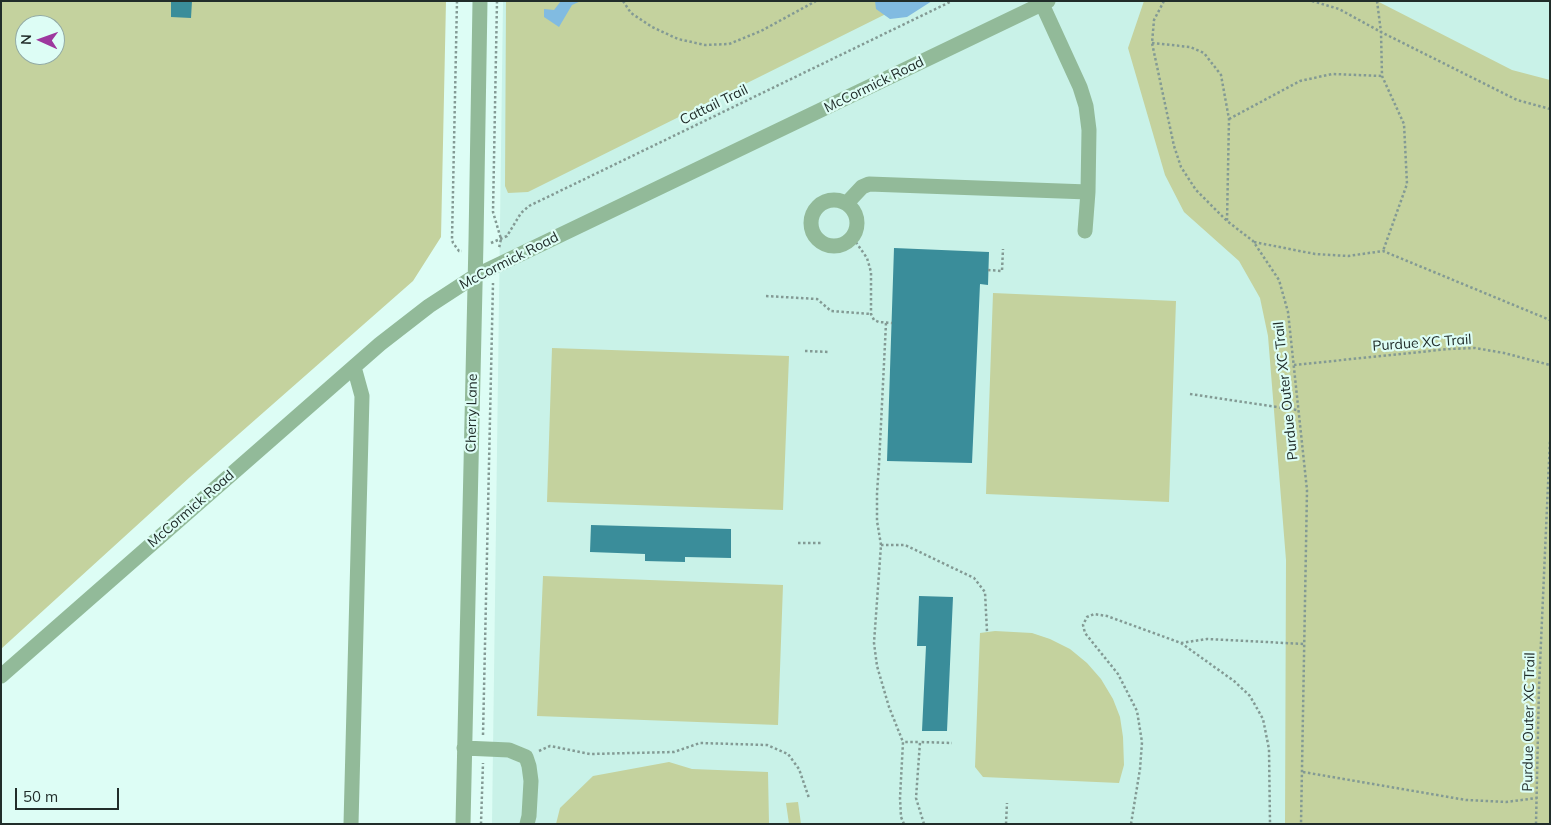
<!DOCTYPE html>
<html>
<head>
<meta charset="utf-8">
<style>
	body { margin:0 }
	#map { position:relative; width:1551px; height:825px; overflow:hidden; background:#ddfdf5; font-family:Mulish,sans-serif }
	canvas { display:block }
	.frame { position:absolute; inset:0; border:2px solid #212d2a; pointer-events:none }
	.north { position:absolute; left:15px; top:15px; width:50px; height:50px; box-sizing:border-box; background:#ddfdf5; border:1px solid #92aaa4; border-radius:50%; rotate:272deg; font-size:14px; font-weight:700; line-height:20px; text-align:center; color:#212d2a }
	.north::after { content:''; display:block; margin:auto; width:18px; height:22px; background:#9d389e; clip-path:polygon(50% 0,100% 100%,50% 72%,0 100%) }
	.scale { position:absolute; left:15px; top:788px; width:104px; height:22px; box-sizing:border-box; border:2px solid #212d2a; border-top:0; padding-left:6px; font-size:15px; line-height:18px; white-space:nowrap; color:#212d2a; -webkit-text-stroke:4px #ddfdf5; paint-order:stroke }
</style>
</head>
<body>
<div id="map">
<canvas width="1551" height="825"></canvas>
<div class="frame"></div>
<div class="north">N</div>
<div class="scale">50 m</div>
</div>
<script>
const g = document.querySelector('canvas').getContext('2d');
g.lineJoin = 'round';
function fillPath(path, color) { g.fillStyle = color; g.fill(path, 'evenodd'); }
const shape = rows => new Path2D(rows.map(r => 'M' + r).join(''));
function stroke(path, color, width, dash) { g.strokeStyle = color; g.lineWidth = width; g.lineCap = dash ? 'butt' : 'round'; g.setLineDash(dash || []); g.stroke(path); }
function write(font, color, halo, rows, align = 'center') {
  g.font = font + ' Mulish,sans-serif'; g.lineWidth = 4.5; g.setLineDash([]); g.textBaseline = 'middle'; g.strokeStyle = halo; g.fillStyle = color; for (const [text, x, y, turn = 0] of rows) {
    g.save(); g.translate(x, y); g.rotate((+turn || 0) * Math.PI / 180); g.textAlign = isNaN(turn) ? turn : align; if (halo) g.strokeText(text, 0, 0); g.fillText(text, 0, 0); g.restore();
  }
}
fillPath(shape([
	[503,1,1550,1,1550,824,492,824]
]), '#c9f2e8');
fillPath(shape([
	[1,1,446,1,441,237,413,281,190,477,1,649],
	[25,25,55,25,55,55,25,55],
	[506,1,912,1,528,192,508,193,505,186],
	[1144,1,1377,1,1512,70,1550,80,1550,824,1285,824,1286,560,1268,336,1260,298,1239,261,1184,212,1165,175,1128,48],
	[993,293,1176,301,1169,502,986,494],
	[552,348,789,356,783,510,547,502],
	[543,576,783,585,778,725,537,716],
	[995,631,1032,633,1050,639,1070,649,1087,663,1101,679,1113,699,1120,717,1123,737,1124,765,1119,783,983,777,975,767,980,633],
	[669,762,692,769,768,772,769,824,556,824,560,808,593,776],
	[798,802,801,824,789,824,786,803]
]), '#c4d29e');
fillPath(shape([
	[561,1,581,1,572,5,559,27,544,17,544,9,554,10],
	[875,1,932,1,907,17,890,19,876,9]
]), '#81bbe1');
fillPath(shape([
	[171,1,192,1,191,18,171,17],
	[894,248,989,252,988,285,980,284,972,463,887,461],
	[591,525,731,529,731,558,685,557,685,562,645,561,645,554,590,552],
	[919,596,953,597,947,731,922,731,926,646,917,646]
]), '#3a8d9a');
stroke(shape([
	[457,1,452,239,453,243,459,251,462,251],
	[497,1,493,212,501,239,499,248],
	[623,1,631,13,652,27,678,39,705,45,729,44,761,31,816,1],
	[1164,1,1154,20,1152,43,1174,146,1181,167,1196,190,1227,221,1253,241,1279,280,1288,312,1307,490,1301,824],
	[1312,1,1339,9,1381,32,1517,100,1550,109],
	[1377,1,1381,32,1382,76,1404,124,1407,184,1383,251],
	[1152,43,1190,47,1204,53,1221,75,1229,119,1227,221],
	[1229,119,1300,81,1332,74,1382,76],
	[853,238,867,258,871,272,871,314,874,320,879,322,892,323],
	[1254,242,1315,254,1348,256,1383,251,1550,320],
	[491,243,507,236,521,213,529,206,952,1],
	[988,270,1002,271,1003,249],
	[766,296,817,299,831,311,871,314],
	[886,323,879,464,877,493,877,521,881,545,874,643,877,666,889,707,903,742],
	[805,351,830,352],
	[1294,365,1449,349,1475,348,1504,353,1550,365],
	[1190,394,1297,410],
	[798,543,823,543],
	[881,545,905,545,974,578,985,592,987,632],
	[1181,643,1207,639,1305,644],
	[483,735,493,283],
	[539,751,550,746,590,754,674,752,700,743,767,745,788,754,799,769,809,798],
	[1303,772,1466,800,1506,802,1537,798],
	[481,824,483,763],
	[904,824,901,817,900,798,903,742,920,742],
	[924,824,916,798,920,742,952,743],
	[1006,824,1007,803],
	[1131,824,1140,769,1142,742,1137,711,1118,674,1085,633,1083,625,1087,617,1094,614,1107,616,1181,643,1234,681,1250,696,1263,719,1269,749,1270,824],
	[1536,824,1539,687,1550,440]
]), '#839a94', 2.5, [2.5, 2.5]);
stroke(shape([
	[1042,4,1080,87,1086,106,1089,130,1088,192,1085,231],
	'811 223a23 23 0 1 1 46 0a23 23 0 1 1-46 0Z',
	[847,203,862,187,869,184,1088,192],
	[1,676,380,344,429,306,475,276,1048,1],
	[464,748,509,750,526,757,529,766,531,781,529,816,527,824],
	[351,824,362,396,354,367],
	[463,824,476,241,480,1]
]), '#92ba99', 15);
write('14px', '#212d2a', '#ddfdf5', [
	["McCormick Road",874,85,-26],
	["Cattail Trail",714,105,-26],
	["McCormick Road",509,261,-27],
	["Purdue XC Trail",1422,343,-4],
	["Purdue Outer XC Trail",1286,391,-96],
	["Cherry Lane",472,413,-89],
	["McCormick Road",191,509,-41],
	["Purdue Outer XC Trail",1529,722,-89]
]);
</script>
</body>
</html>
